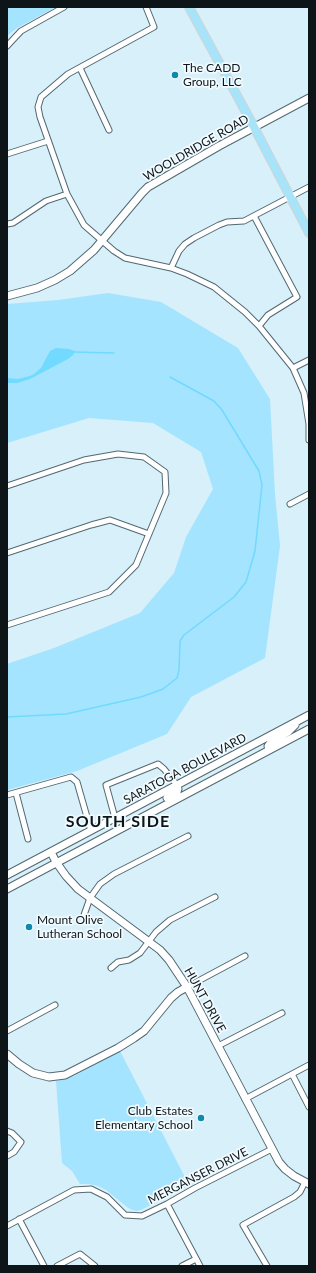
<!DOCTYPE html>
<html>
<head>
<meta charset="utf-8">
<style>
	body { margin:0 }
	#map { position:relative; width:316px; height:1273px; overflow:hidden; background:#d8f0fa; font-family:Lato,sans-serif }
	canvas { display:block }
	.frame { position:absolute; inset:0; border:8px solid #0d1518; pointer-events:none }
</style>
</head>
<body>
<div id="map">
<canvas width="316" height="1273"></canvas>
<div class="frame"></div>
</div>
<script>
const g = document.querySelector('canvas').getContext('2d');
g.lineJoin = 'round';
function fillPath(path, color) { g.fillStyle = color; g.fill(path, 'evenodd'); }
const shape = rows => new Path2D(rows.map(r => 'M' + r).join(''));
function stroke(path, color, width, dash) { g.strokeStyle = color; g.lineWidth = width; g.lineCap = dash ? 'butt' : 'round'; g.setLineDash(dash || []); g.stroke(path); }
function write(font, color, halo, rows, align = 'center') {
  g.font = font + ' Lato,sans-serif'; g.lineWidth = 3.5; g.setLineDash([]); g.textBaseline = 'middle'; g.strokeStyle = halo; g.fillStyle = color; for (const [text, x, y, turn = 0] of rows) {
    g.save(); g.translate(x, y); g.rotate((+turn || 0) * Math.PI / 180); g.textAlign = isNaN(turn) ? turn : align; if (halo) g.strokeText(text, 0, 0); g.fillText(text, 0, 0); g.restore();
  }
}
fillPath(shape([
	[7,7,56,7,17,28,7,36],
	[108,293,161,302,238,348,270,399,275,494,280,546,265,658,191,697,167,734,77,771,7,790,7,664,54,648,140,613,174,573,186,537,213,489,201,452,153,423,89,418,7,443,7,304,58,300],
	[120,1051,189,1185,141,1210,136,1211,132,1210,127,1207,106,1190,98,1186,89,1184,80,1184,72,1171,62,1163,56,1081,74,1076]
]), '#a4e4fe');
fillPath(shape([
	[56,348,69,349,75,351,73,355,68,359,30,379,17,383,7,383,7,378,18,379,30,376,34,374,41,368,50,351]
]), '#72d9ff');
stroke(shape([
	[74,352,114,353],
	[7,717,66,714,141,697,163,689,177,678,179,670,180,641,184,635,234,597,246,582,255,551,262,485,259,471,222,410,214,401,170,377]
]), '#72d9ff', 1.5);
const street = shape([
	[146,7,154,27,68,74,41,97,38,107,40,117,67,194,84,225,114,251,125,258,171,268,187,274,214,287,245,312,259,326,293,368,304,393,309,424,309,440],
	[7,46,21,31,64,7],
	[80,68,109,130],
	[7,154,48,141],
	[254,216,297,297,268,315,259,326],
	[7,224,13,223,46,201,67,194],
	[171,268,179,251,185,244,194,238,219,225,227,222,244,221,309,187],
	[293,368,309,360],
	[7,486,84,460,118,454,144,457,165,472,166,493,136,565,109,592,7,625],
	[290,504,309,494],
	[7,553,91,525,110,520,149,534],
	[16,793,28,839],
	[7,795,71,777,77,782,91,831],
	[115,818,106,785,158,764,164,769,177,785],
	[84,915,90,898,100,884,114,874,188,836],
	[111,968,118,962,129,960,140,953,156,932,170,920,215,897],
	[187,987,245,956],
	[7,1031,55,1005],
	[218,1046,282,1013],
	[292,1074,309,1107],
	[245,1099,309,1065],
	[7,1131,12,1133,21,1142,14,1152,7,1156],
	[167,1204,200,1266],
	[19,1219,44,1266],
	[7,1226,74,1190,91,1189,107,1197,125,1215,142,1216,167,1204,195,1188,272,1149],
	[57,1266,80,1254,95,1266],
	[182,1266,196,1259],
	[267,1266,243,1225,294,1197,300,1192,305,1182]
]);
const secondary = shape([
	[7,296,37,288,55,280,70,271,94,250,142,193,148,187,219,146,309,98],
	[269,750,268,746,271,742,288,732,295,725],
	[167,798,177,792,178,789,177,785],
	[51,852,56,862,66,876,78,889,160,950,169,960,187,987,279,1162,285,1169,294,1176,309,1184],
	[7,875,309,715],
	[7,889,309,729],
	[7,1054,19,1064,33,1073,49,1077,65,1075,118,1048,134,1038,144,1031,171,998,178,992,187,987]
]);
const primary = shape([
	[189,7,254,127,309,233]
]);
stroke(street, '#536871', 7);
stroke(secondary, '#536871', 9);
stroke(primary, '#d3d5d5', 10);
stroke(street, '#fff', 5);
stroke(secondary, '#fff', 7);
stroke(primary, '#a7e3f9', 8);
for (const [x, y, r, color] of [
	[175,75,4,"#0f89ac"],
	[29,927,4,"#0f89ac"],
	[201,1118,4,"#0f89ac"]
]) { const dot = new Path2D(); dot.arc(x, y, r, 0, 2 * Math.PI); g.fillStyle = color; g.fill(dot); stroke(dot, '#f1fbff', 1.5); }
write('12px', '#0d1518', '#f1fbff', [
	["The CADD",183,68],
	["Group, LLC",183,82],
	["Mount Olive",37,920],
	["Lutheran School",37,934],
	["Club Estates",193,1111,"right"],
	["Elementary School",193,1125,"right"]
], 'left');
write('12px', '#0d1518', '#f1fbff', [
	["WOOLDRIDGE ROAD",196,148,-30],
	["SARATOGA BOULEVARD",185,769,-28],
	["HUNT DRIVE",205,1000,61],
	["MERGANSER DRIVE",198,1176,-27]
]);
g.letterSpacing = '1px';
write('bold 16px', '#0d1518', '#f1fbff', [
	["SOUTH SIDE",118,822]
]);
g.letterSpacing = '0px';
</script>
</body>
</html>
